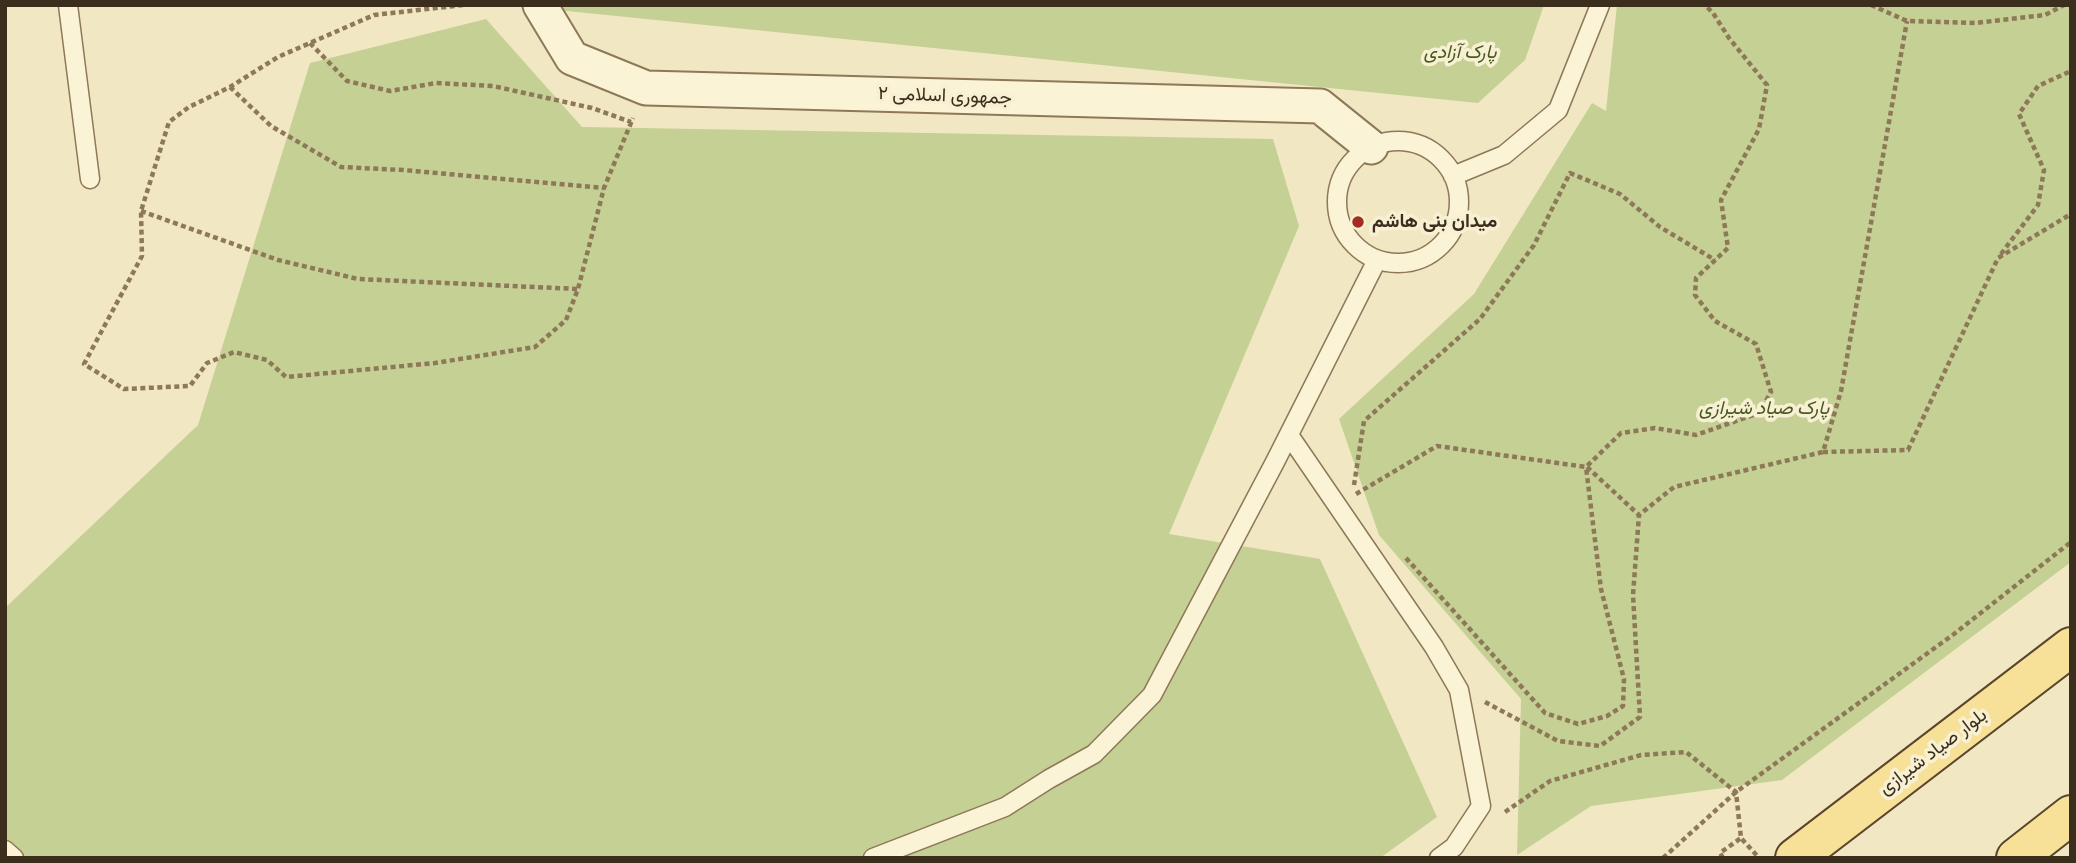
<!DOCTYPE html>
<html>
<head>
<meta charset="utf-8">
<style>
	body { margin:0 }
	#map { position:relative; width:2076px; height:863px; overflow:hidden; background:#f1e7c2; font-family:Merriweather,serif }
	canvas { display:block }
	.frame { position:absolute; inset:0; border:7px solid #3c2e1d; pointer-events:none }
</style>
</head>
<body>
<div id="map">
<canvas width="2076" height="863"></canvas>
<div class="frame"></div>
</div>
<script>
const g = document.querySelector('canvas').getContext('2d');
g.lineJoin = 'round';
function fillPath(path, color) { g.fillStyle = color; g.fill(path, 'evenodd'); }
const shape = rows => new Path2D(rows.map(r => 'M' + r).join(''));
function stroke(path, color, width, dash) { g.strokeStyle = color; g.lineWidth = width; g.lineCap = dash ? 'butt' : 'round'; g.setLineDash(dash || []); g.stroke(path); }
function write(font, color, halo, rows, align = 'center') {
  g.font = font + ' Merriweather,Vazirmatn,serif'; g.lineWidth = 7; g.setLineDash([]); g.textBaseline = 'middle'; g.strokeStyle = halo; g.fillStyle = color; for (const [text, x, y, turn = 0] of rows) {
    g.save(); g.translate(x, y); g.rotate((+turn || 0) * Math.PI / 180); g.textAlign = isNaN(turn) ? turn : align; if (halo) g.strokeText(text, 0, 0); g.fillText(text, 0, 0); g.restore();
  }
}
fillPath(shape([
	[553,5,1544,5,1525,60,1478,103,557,10],
	[1617,5,2071,5,2071,562,1782,780,1591,806,1517,855,1521,699,1379,535,1339,419,1474,294,1592,103,1606,111],
	[486,19,582,127,1273,139,1299,226,1169,534,1320,559,1437,817,1380,858,5,858,5,608,198,425,310,63]
]), '#c5d095');
const lane = shape([
	[68,5,90,179],
	'1337 202a61 61 0 1 1 122 0a61 61 0 1 1-122 0Z',
	[1453,176,1504,155,1558,110,1600,5],
	[1289,435,1434,647,1459,690,1481,806,1454,847,1439,858],
	[5,850,14,858],
	[873,858,1005,807,1049,779,1094,754,1152,695,1275,462,1377,260]
]);
const street = shape([
	[540,5,572,58,646,88,1320,106,1371,147]
]);
const primary = shape([
	[1795,858,2071,647],
	[2016,858,2071,815]
]);
stroke(lane, '#8d7858', 21);
stroke(street, '#8d7858', 37);
stroke(primary, '#5a452c', 42);
stroke(shape([
	[463,5,374,15,278,57,230,87,189,107,169,122,141,211,142,256,84,364,124,389,190,386,207,363,234,352,267,360,286,377,435,363,535,347,566,320,578,289,604,188,633,118],
	[1871,5,1907,21,1975,23,2045,15,2064,5],
	[310,43,347,81,390,91,436,83,493,86,592,108,631,122],
	[230,87,271,126,341,167,403,170,604,188],
	[141,211,278,260,358,279,578,289],
	[2001,254,2038,205,2044,170,2019,114,2038,86,2071,71],
	[1823,452,1908,450,1998,258,2071,214],
	[1587,467,1639,515],
	[1354,485,1364,421,1480,319,1534,245,1570,173,1620,194,1660,227,1715,260],
	[1356,494,1437,446,1586,467,1621,433,1655,428,1696,435,1759,413,1771,392,1756,344,1715,321,1695,295,1696,278,1728,248,1721,200,1759,129,1767,85,1729,38,1713,13,1705,5],
	[1406,558,1545,713,1578,724,1607,716,1623,706,1624,679,1601,589,1586,467],
	[1485,702,1558,741,1600,746,1640,717,1633,595,1639,515,1674,487,1823,452,1841,391,1907,21],
	[1505,812,1550,781,1641,755,1686,752,1736,792,1741,838,1759,858],
	[1663,858,1736,792,1954,634,2071,542],
	[1723,858,1720,853,1741,838]
]), '#8d7858', 4.5, [5, 3.5]);
stroke(lane, '#fbf3d6', 18);
stroke(street, '#fbf3d6', 33);
stroke(primary, '#f7e198', 38);
for (const [x, y, r, color] of [
	[1358,222,7,"#a12c23"]
]) { const dot = new Path2D(); dot.arc(x, y, r, 0, 2 * Math.PI); g.fillStyle = color; g.fill(dot); stroke(dot, '#f8f0d3', 2.5); }
write('italic 19px', '#475a22', '#f8f0d3', [
	["پارک آزادی",1460,53],
	["پارک صیاد شیرازی",1764,409]
]);
write('19px', '#3c2e1d', '#f8f0d3', [
	["جمهوری اسلامی ۲",945,96,2],
	["بلوار صیاد شیرازی",1933,752,-37]
]);
write('bold 19px', '#3c2e1d', '#f8f0d3', [
	["میدان بنی هاشم",1372,222]
], 'left');
</script>
</body>
</html>
